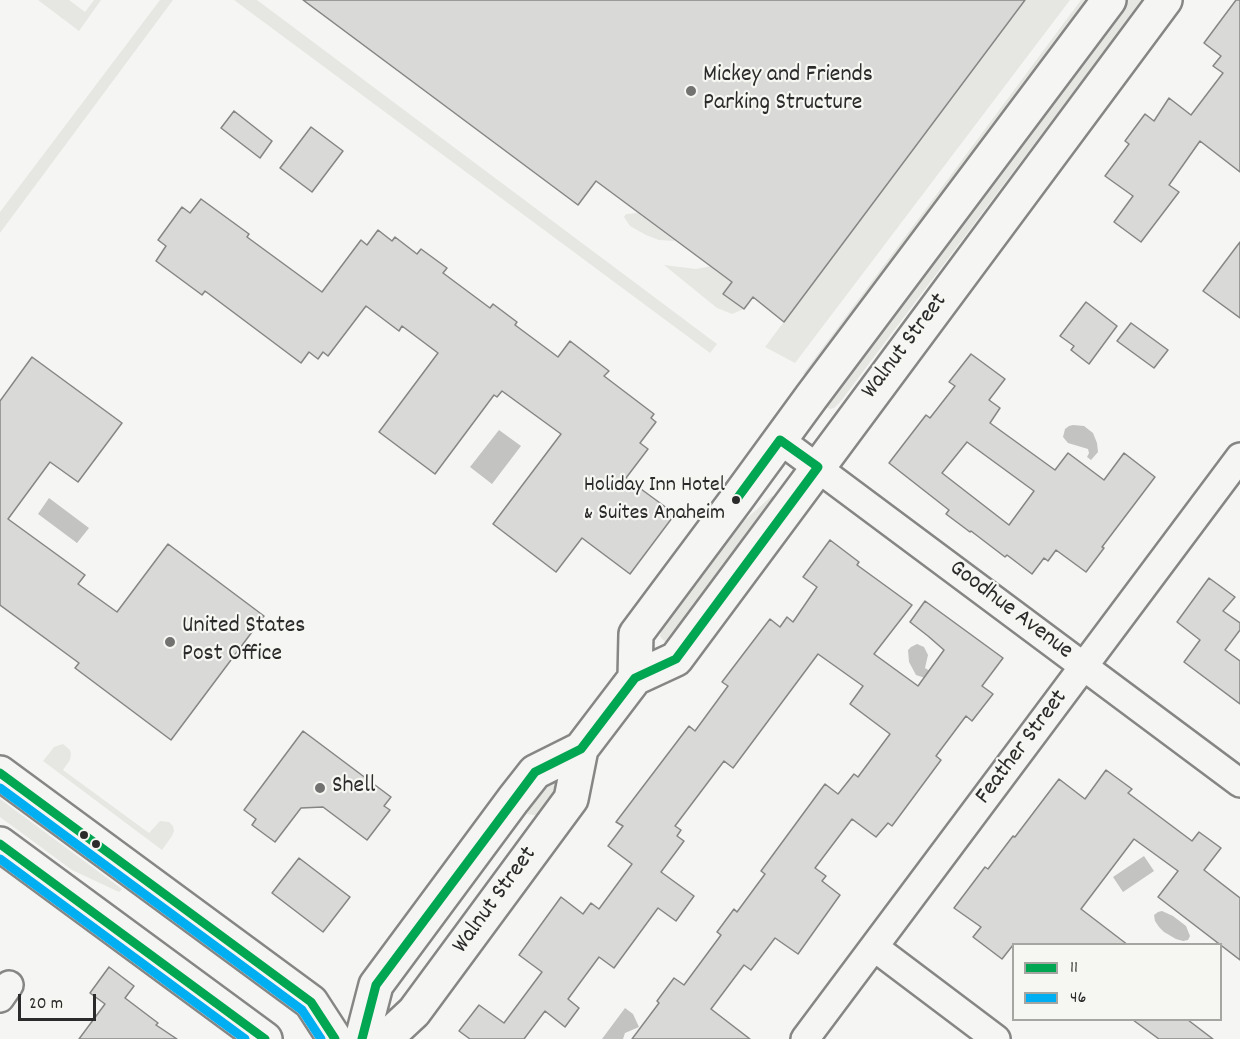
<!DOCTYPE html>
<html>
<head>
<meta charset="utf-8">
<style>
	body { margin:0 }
	#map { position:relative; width:1240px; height:1039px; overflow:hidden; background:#f5f5f3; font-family:Dekko,sans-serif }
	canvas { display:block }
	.legend { position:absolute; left:1012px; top:943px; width:210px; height:78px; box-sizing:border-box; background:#f6f6f2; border:2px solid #a5a5a2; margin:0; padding:8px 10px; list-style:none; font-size:18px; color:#2b2b2b }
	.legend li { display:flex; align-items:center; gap:12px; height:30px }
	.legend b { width:30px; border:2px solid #a5a5a2 }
	.scale { position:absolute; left:18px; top:994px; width:78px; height:27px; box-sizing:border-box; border:3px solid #2b2b2b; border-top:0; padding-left:8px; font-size:18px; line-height:21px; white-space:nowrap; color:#2b2b2b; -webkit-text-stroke:4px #f6f6f2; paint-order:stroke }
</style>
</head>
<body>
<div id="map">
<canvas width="1240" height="1039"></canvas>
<ul class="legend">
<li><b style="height:8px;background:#00a651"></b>11</li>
<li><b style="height:8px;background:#00aff2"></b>46</li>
</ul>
<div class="scale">20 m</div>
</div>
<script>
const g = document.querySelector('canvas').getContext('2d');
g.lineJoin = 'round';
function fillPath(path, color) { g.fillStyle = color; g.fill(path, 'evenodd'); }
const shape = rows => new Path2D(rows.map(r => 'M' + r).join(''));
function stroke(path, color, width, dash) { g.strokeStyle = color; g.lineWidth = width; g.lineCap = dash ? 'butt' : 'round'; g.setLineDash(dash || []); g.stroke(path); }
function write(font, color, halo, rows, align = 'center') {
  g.font = font + ' Dekko,sans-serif'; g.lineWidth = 4.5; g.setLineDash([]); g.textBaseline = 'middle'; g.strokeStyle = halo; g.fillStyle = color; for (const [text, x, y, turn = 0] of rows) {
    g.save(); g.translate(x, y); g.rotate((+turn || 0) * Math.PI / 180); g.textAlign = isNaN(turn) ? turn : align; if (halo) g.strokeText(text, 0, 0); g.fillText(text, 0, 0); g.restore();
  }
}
fillPath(shape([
	[38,0,69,0,85,12,94,0,101,0,79,31],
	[160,0,173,0,0,233,0,212],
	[234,0,257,0,717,344,710,353],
	[1025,0,1070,0,795,363,765,347],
	[1081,0,1093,0,832,352,824,350,817,359,823,362,813,374,803,374],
	[1124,0,1141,0,1101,55,841,401,834,408,830,409,825,406],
	[638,213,675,241,659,240,646,235,630,226,624,217,626,214],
	[664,265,696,269,712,266,732,282,723,294,744,309,732,314,717,308],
	[772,496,777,497,670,642,664,641,660,636,662,629,737,527],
	[63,744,70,750,71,754,70,760,63,770,149,833,160,821,169,822,173,826,174,831,172,836,162,850,43,761,54,747],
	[550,781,557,785,558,791,541,816,527,814,530,805,538,789],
	[0,799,122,889,119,892,72,870,0,817]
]), '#e6e6e2');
fillPath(shape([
	[1073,425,1084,426,1093,433,1097,443,1098,452,1091,460,1087,457,1089,453,1088,449,1068,443,1063,437,1065,429,1069,426],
	[499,430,521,446,492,484,470,467],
	[49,498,89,528,77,543,38,514],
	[917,644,924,647,928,655,925,668,930,671,925,678,916,675,909,662,908,650,911,647],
	[1144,856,1154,871,1123,892,1113,877],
	[1162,911,1173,916,1186,926,1190,936,1188,940,1183,941,1176,939,1164,932,1159,927,1155,921,1154,915,1158,912],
	[625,1008,633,1014,639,1027,625,1033,623,1039,602,1039]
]), '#c3c3c1');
const building = shape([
	[303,0,1025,0,784,322,753,297,744,309,723,294,732,282,596,181,578,205,303,0],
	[1236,0,1240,0,1240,172,1200,141,1169,185,1179,192,1141,242,1114,222,1133,196,1105,176,1129,144,1125,141,1145,114,1154,121,1169,98,1191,115,1223,73,1213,66,1221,56,1204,43,1236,0],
	[234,111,272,141,260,158,221,128,234,111],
	[311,127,343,151,312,192,280,168,311,127],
	[201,199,249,234,247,237,322,292,361,240,367,245,378,230,392,241,395,237,417,254,421,249,447,268,443,273,490,308,493,304,517,322,515,325,558,357,570,341,609,371,604,376,654,414,651,418,656,422,640,443,648,449,626,478,675,514,630,574,582,538,556,572,493,524,561,434,502,391,497,397,494,395,435,474,379,432,438,353,402,326,399,331,366,306,328,356,323,352,318,359,309,352,301,363,205,291,202,295,156,261,166,246,158,240,182,207,190,213,201,199],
	[1240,242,1240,318,1203,291,1240,242],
	[1086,302,1117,326,1089,364,1071,350,1074,346,1060,336,1086,302],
	[1131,323,1168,350,1154,368,1117,341,1131,323],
	[971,354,1005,379,989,400,1000,408,990,423,1055,470,1068,453,1104,480,1124,453,1155,477,1102,547,1104,548,1086,572,1056,550,1048,561,1044,558,1032,574,1007,555,1005,557,971,531,970,532,946,514,949,510,889,463,926,415,930,418,955,386,949,382,971,354],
	[967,442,1034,491,1009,525,942,473,967,442],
	[32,357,122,423,78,482,50,462,8,519,85,575,78,584,117,612,168,544,264,616,171,740,75,668,79,663,0,605,0,401,32,357],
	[830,540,859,562,857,565,912,605,874,654,918,686,944,650,928,636,910,622,925,601,1003,658,982,686,993,694,972,721,966,716,936,756,941,760,892,826,888,823,876,837,852,819,815,868,826,876,822,881,840,895,798,954,775,938,751,970,744,965,711,1009,750,1039,632,1039,659,1003,657,1001,674,978,684,985,721,935,717,932,734,909,737,912,765,874,761,871,825,784,838,794,854,774,858,777,890,734,850,704,863,686,818,654,733,768,724,761,675,826,681,830,677,836,684,841,661,872,694,896,676,921,658,908,614,968,599,957,568,999,579,1008,565,1027,545,1011,524,1039,470,1039,459,1031,479,1005,504,1023,542,972,519,955,561,897,583,914,591,903,599,909,632,864,608,846,623,826,616,822,689,726,695,731,728,686,722,682,770,619,780,627,787,617,793,622,817,587,803,577,830,540],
	[1209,578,1235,597,1223,611,1240,623,1240,630,1225,650,1240,661,1240,704,1184,662,1200,640,1177,622,1209,578],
	[303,731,391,797,384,806,390,810,367,840,323,807,301,808,275,842,252,825,256,819,244,810,303,731],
	[1106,770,1132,789,1128,793,1192,841,1199,832,1221,848,1204,870,1240,898,1240,960,1158,897,1178,871,1134,839,1081,909,1128,945,1013,945,1002,959,973,937,981,927,954,908,985,867,988,869,1013,836,1015,837,1059,779,1085,799,1106,770],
	[299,858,350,897,323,932,272,893,299,858],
	[109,967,134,986,125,998,158,1023,156,1025,177,1039,79,1039,105,1004,90,993,109,967],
	[1133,1020,1188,1020,1213,1039,1159,1039,1133,1020]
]);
fillPath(building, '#d9d9d8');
stroke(building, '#868685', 1.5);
const street = shape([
	[780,440,1240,783],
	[874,947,996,1039],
	[0,998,9,985],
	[805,1039,1240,457]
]);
const secondary = shape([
	[635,678,636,634,736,500,812,396,1109,0],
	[362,1039,376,985,513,800,535,772,581,749,635,678,676,659,1165,0],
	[385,1039,414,1012,571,799,581,749]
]);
const primary = shape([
	[0,773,311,1002,335,1039],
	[0,844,265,1039]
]);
stroke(street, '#868685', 32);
stroke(secondary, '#868685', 38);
stroke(primary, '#868685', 38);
stroke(street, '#f5f5f3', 27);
stroke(secondary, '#f5f5f3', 33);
stroke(primary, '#f5f5f3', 33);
stroke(shape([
	[0,773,311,1002,335,1039],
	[0,844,265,1039],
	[362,1039,376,985,535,772,581,749,635,678,676,659,818,467,780,440,736,500]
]), '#00a651', 9);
stroke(shape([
	[0,788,302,1010,321,1039],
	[0,859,245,1039]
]), '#00aff2', 9);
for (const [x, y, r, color] of [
	[691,91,6,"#727271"],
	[736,500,5,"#2b2b2b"],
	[170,642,6,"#727271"],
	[320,788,6,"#727271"],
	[84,835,5,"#2b2b2b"],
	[96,844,5,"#2b2b2b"]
]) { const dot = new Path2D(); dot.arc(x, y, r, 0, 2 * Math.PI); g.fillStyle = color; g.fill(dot); stroke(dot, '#f6f6f2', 2); }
write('22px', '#2b2b2b', '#f6f6f2', [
	["Holiday Inn Hotel",725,487],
	["& Suites Anaheim",725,515]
], 'right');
write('24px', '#2b2b2b', '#f6f6f2', [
	["Mickey and Friends",703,77],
	["Parking Structure",703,105],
	["United States",182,628],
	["Post Office",182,656],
	["Shell",332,788]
], 'left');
write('24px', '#2b2b2b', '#f6f6f2', [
	["Walnut Street",906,347,-53],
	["Goodhue Avenue",1010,611,37],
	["Feather Street",1023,748,-53],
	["Walnut Street",496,901,-54]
]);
</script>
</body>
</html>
